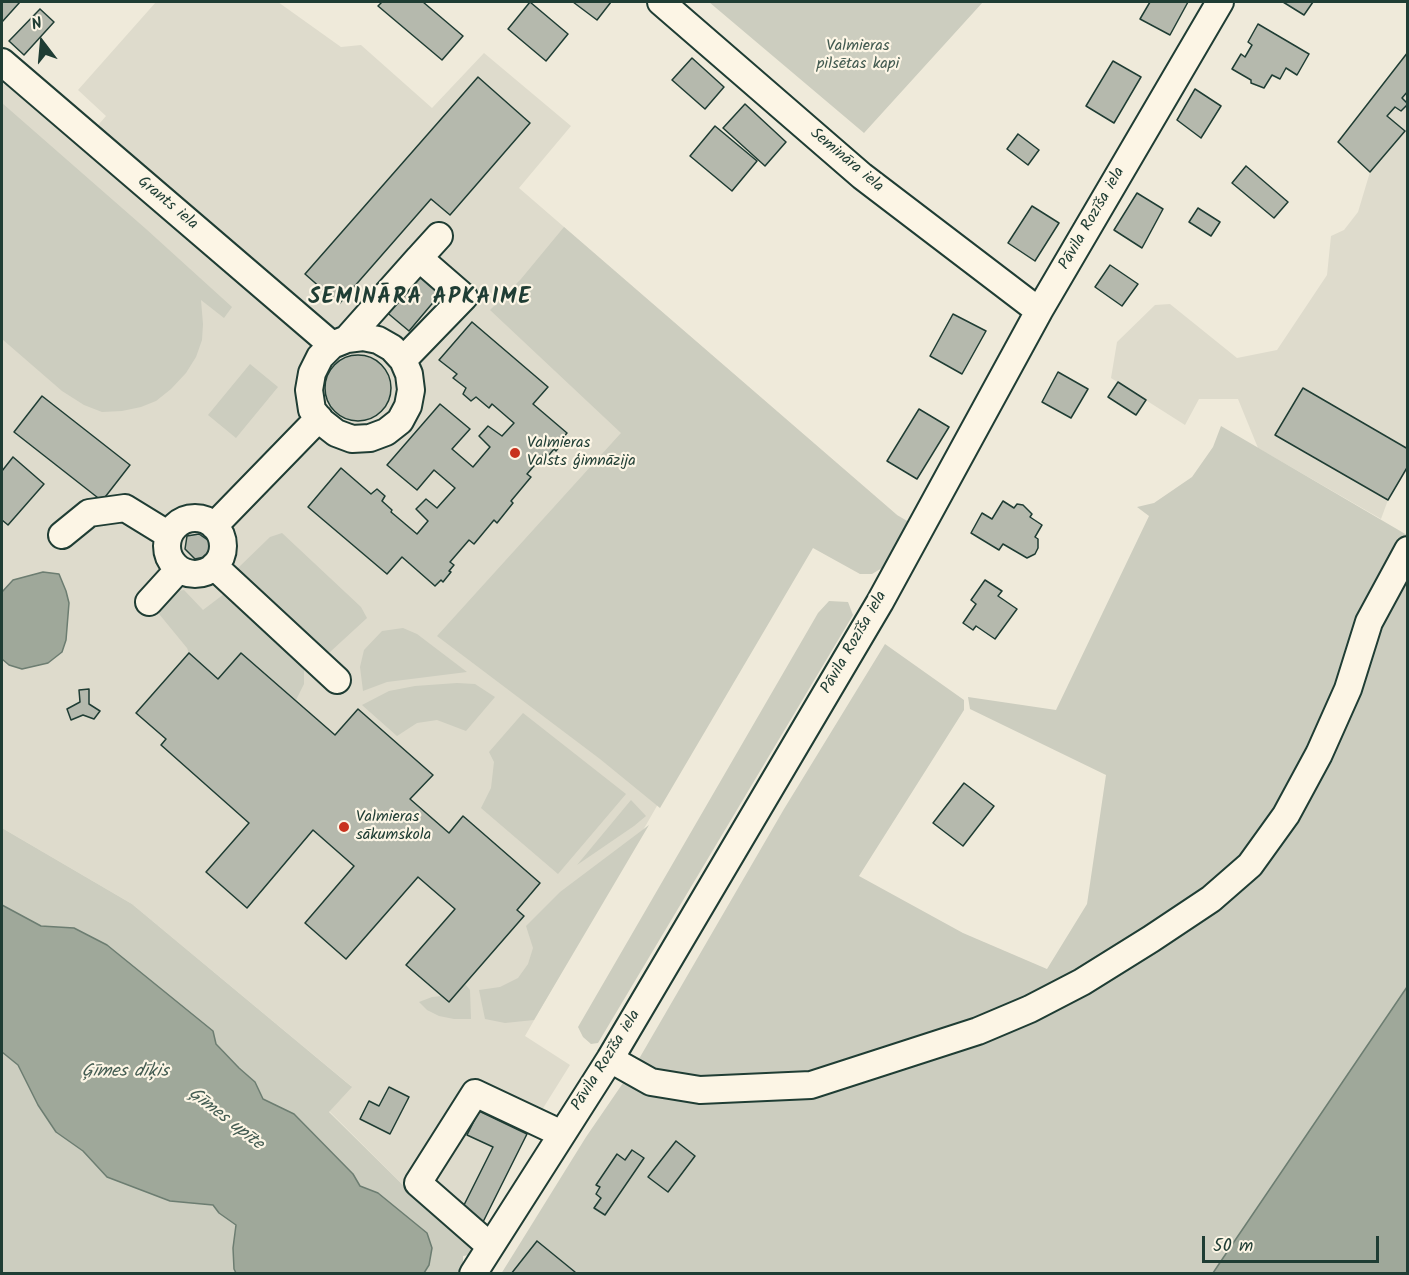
<!DOCTYPE html>
<html>
<head>
<meta charset="utf-8">
<style>
	body { margin:0 }
	#map { position:relative; width:1409px; height:1275px; overflow:hidden; background:#efeada; font-family:Kalam,sans-serif }
	canvas { display:block }
	.frame { position:absolute; inset:0; border:3px solid #1f3d34; pointer-events:none }
	.north { position:absolute; left:12px; top:12px; width:60px; height:60px; -webkit-text-stroke:4px #fcf5e5; paint-order:stroke; rotate:344deg; font-size:16px; font-weight:700; line-height:24px; text-align:center; color:#1f3d34 }
	.north::after { content:''; display:block; margin:auto; width:21px; height:27px; background:#1f3d34; clip-path:polygon(50% 0,100% 100%,50% 72%,0 100%) }
	.scale { position:absolute; left:1202px; top:1236px; width:177px; height:27px; box-sizing:border-box; border:3px solid #1f3d34; border-top:0; padding-left:8px; font-size:18px; line-height:21px; white-space:nowrap; color:#1f3d34; -webkit-text-stroke:4px #fcf5e5; paint-order:stroke }
</style>
</head>
<body>
<div id="map">
<canvas width="1409" height="1275"></canvas>
<div class="frame"></div>
<div class="north">N</div>
<div class="scale">50 m</div>
</div>
<script>
const g = document.querySelector('canvas').getContext('2d');
g.lineJoin = 'round';
function fillPath(path, color) { g.fillStyle = color; g.fill(path, 'evenodd'); }
const shape = rows => new Path2D(rows.map(r => 'M' + r).join(''));
function stroke(path, color, width, dash) { g.strokeStyle = color; g.lineWidth = width; g.lineCap = dash ? 'butt' : 'round'; g.setLineDash(dash || []); g.stroke(path); }
function write(font, color, halo, rows, align = 'center') {
  g.font = font + ' Kalam,sans-serif'; g.lineWidth = 4.5; g.setLineDash([]); g.textBaseline = 'middle'; g.strokeStyle = halo; g.fillStyle = color; for (const [text, x, y, turn = 0] of rows) {
    g.save(); g.translate(x, y); g.rotate((+turn || 0) * Math.PI / 180); g.textAlign = isNaN(turn) ? turn : align; if (halo) g.strokeText(text, 0, 0); g.fillText(text, 0, 0); g.restore();
  }
}
fillPath(shape([
	[156,2,278,2,341,47,361,45,432,108,484,53,571,126,519,188,897,515,810,539,525,1036,570,1065,527,1134,483,1222,462,1238,408,1190,329,1111,351,1086,132,904,2,828,2,48,93,131,106,116,78,90],
	[1407,52,1407,466,1388,500,1381,519,1258,448,1238,399,1199,399,1185,425,1111,378,1117,342,1155,305,1170,304,1237,358,1277,350,1327,275,1331,236,1344,230,1358,212,1370,172,1338,142]
]), '#dedbcc');
fillPath(shape([
	[709,2,983,2,864,133],
	[2,103,146,229,232,307,224,318,201,300,203,324,202,340,196,357,186,373,171,389,156,401,141,407,122,411,102,412,84,405,62,391,2,339],
	[564,227,897,515,909,522,882,568,872,574,860,574,813,548,660,808,600,759,437,636,621,433,490,310,521,279],
	[250,364,278,387,236,438,208,415],
	[1221,426,1407,535,1407,987,1213,1273,501,1274,586,1137,636,1064,784,809,885,644,964,700,964,710,859,876,963,933,1047,969,1087,904,1106,775,970,709,968,697,1056,710,1149,516,1137,507,1154,503,1192,477,1213,447],
	[282,533,361,607,367,618,330,652,319,652,244,586,237,569,270,537],
	[184,590,203,610,224,594,295,656,304,669,304,684,296,700,241,653,218,679,189,653,187,648,155,609,172,592],
	[829,601,848,602,853,615,598,1043,591,1044,583,1037,578,1027,818,613],
	[403,628,417,634,467,672,387,682,363,691,360,667,364,650,382,631],
	[457,683,475,684,495,697,466,731,437,720,417,723,397,736,362,705,389,691,415,686],
	[523,713,626,794,558,874,481,808,491,788,494,762,489,752],
	[631,800,646,816,634,826,577,865],
	[649,825,534,1020,505,1023,485,1019,479,990,500,987,518,978,528,964,533,948,526,926,560,892],
	[2,828,132,904,352,1087,329,1112,408,1190,474,1237,476,1254,463,1256,463,1264,457,1273,424,1273,429,1265,378,1193,360,1186,353,1174,294,1114,263,1099,255,1082,239,1068,216,1044,212,1031,107,945,74,928,41,926,2,905],
	[465,984,470,990,471,1019,454,1019,439,1016,427,1010,419,1002,432,997,442,996,449,1002],
	[2,1049,21,1065,38,1105,56,1132,83,1151,107,1177,170,1201,209,1200,240,1218,234,1269,236,1273,2,1273]
]), '#cccdbf');
const water = shape([
	[43,572,59,574,66,591,69,603,66,640,62,652,48,663,22,669,9,665,2,659,2,592,13,580,43,572],
	[2,905,41,926,74,928,107,945,213,1031,216,1044,239,1068,255,1082,263,1099,294,1114,353,1174,360,1186,378,1193,427,1233,432,1248,429,1265,424,1273,236,1273,234,1269,233,1248,236,1225,219,1213,213,1205,170,1201,107,1177,83,1151,56,1132,38,1105,18,1065,2,1052,2,905],
	[1407,987,1407,1273,1213,1273,1221,1261,1407,987]
]);
fillPath(water, '#9fa89a');
stroke(water, '#6c7d71', 1.5);
const building = shape([
	[2,2,20,2,2,22,2,2],
	[382,2,423,2,463,36,442,60,378,6,382,2],
	[530,2,568,34,546,61,508,29,530,2],
	[573,2,611,2,597,20,573,2],
	[1150,2,1188,2,1170,35,1140,19,1150,2],
	[1283,2,1313,2,1304,15,1283,2],
	[40,9,54,22,24,55,9,41,40,9],
	[1258,24,1309,54,1297,75,1286,68,1280,79,1272,75,1264,88,1251,83,1251,80,1232,69,1241,54,1245,57,1252,45,1248,42,1258,24],
	[1408,52,1408,91,1402,98,1408,104,1401,111,1395,107,1387,116,1405,131,1370,172,1338,142,1408,52],
	[692,58,724,87,705,109,672,80,692,58],
	[1113,61,1141,77,1114,123,1086,106,1113,61],
	[478,77,530,123,450,215,431,199,339,304,305,274,478,77],
	[1195,89,1221,106,1201,138,1177,120,1195,89],
	[745,104,786,142,765,166,723,128,745,104],
	[715,126,757,161,732,191,690,156,715,126],
	[1018,134,1039,150,1028,165,1007,149,1018,134],
	[1246,166,1288,202,1274,218,1232,183,1246,166],
	[1137,193,1163,209,1142,248,1114,230,1137,193],
	[1032,206,1059,223,1035,261,1008,243,1032,206],
	[1198,208,1220,222,1211,236,1189,222,1198,208],
	[422,265,447,286,409,331,384,310,422,265],
	[1110,265,1138,284,1122,306,1095,287,1110,265],
	[953,314,986,331,962,374,930,356,953,314],
	[472,322,548,387,533,404,567,433,562,439,564,441,556,451,554,449,549,455,546,452,527,474,531,477,511,501,513,503,497,523,494,520,474,544,469,540,450,562,454,565,449,571,451,572,443,582,441,580,435,586,402,557,387,574,308,507,341,468,371,494,377,489,385,496,382,501,392,510,391,512,417,534,428,521,416,509,426,499,437,508,455,488,434,470,417,490,387,465,440,404,470,429,452,449,473,467,490,447,479,436,488,426,502,436,514,423,492,404,489,408,476,397,471,401,463,394,466,388,453,378,457,374,439,360,472,322],
	'325 388a33 33 0 1 1 66 0a33 33 0 1 1-66 0Z',
	[1058,372,1088,389,1071,418,1042,402,1058,372],
	[1118,382,1146,400,1136,415,1108,397,1118,382],
	[1303,388,1408,449,1408,466,1388,500,1275,435,1303,388],
	[42,396,130,465,102,501,14,432,42,396],
	[919,409,949,427,917,479,887,461,919,409],
	[13,457,44,484,8,525,2,520,2,471,13,457],
	[1003,501,1014,508,1017,504,1023,505,1032,514,1030,517,1042,525,1035,537,1038,539,1038,548,1035,554,1027,558,1003,544,999,550,971,533,982,513,992,519,1003,501],
	[199,534,212,543,209,556,195,559,185,549,187,536,199,534],
	[985,580,1002,591,998,596,1017,609,995,639,976,626,973,630,963,623,976,604,971,600,985,580],
	[189,653,218,679,241,653,335,735,358,709,433,775,410,799,449,833,463,816,540,883,517,910,524,916,449,1002,406,965,455,909,418,877,346,959,305,923,354,866,313,830,247,908,206,872,249,823,161,745,166,739,136,713,189,653],
	[89,689,89,704,100,711,94,719,83,715,71,720,67,709,80,702,79,690,89,689],
	[964,783,994,806,963,846,933,823,964,783],
	[389,1087,409,1097,390,1134,360,1119,369,1101,379,1106,389,1087],
	[479,1111,527,1134,483,1222,461,1211,493,1147,467,1135,479,1111],
	[676,1141,695,1156,668,1192,648,1177,676,1141],
	[632,1150,644,1158,605,1215,594,1208,601,1198,596,1194,600,1187,596,1185,617,1154,625,1160,632,1150],
	[537,1241,575,1272,574,1274,511,1274,537,1241]
]);
fillPath(building, '#b5b9ad');
stroke(building, '#1f3d34', 1.5);
const minor = shape([
	[661,2,862,176,1039,311],
	[2,62,332,345],
	[419,258,439,236],
	[363,337,378,340,392,348,403,360,409,374,411,390,408,406,400,421,386,432,370,438,352,439,336,433,322,422,312,410,309,390,312,373,320,357,332,345,347,339,363,337],
	[347,339,419,258,464,297,403,360],
	'167 546a28 28 0 1 1 56 0a28 28 0 1 1-56 0Z',
	[214,526,319,418],
	[62,535,89,513,125,508,169,535],
	[214,566,337,680],
	[149,602,179,569],
	[610,1059,651,1082,700,1090,811,1085,978,1031,1030,1009,1082,982,1151,939,1211,899,1250,865,1286,815,1319,754,1348,689,1369,622,1408,550],
	[490,1246,418,1183,475,1093,562,1134],
	[473,1274,610,1059,880,602,1039,311,1220,2]
]);
stroke(minor, '#1f3d34', 30);
stroke(minor, '#fcf5e5', 26);
for (const [x, y, r, color] of [
	[515,453,6,"#c8321e"],
	[344,827,6,"#c8321e"]
]) { const dot = new Path2D(); dot.arc(x, y, r, 0, 2 * Math.PI); g.fillStyle = color; g.fill(dot); stroke(dot, '#fcf5e5', 2); }
write('16px', '#425a50', '#fcf5e5', [
	["Valmieras",858,47],
	["pilsētas kapi",858,65]
]);
write('16px', '#1f3d34', '#fcf5e5', [
	["Semināra iela",846,161,40],
	["Grants iela",167,204,40],
	["Pāvila Rozīša iela",1093,219,-60],
	["Pāvila Rozīša iela",855,643,-60],
	["Pāvila Rozīša iela",607,1061,-58]
]);
write('16px', '#1f3d34', '#fcf5e5', [
	["Valmieras",527,444],
	["Valsts ģimnāzija",527,462],
	["Valmieras",356,818],
	["sākumskola",356,836]
], 'left');
write('italic 18px', '#455d53', '#fcf5e5', [
	["Ģīmes dīķis",125,1073],
	["Ģīmes upīte",225,1120,38]
]);
g.letterSpacing = '1.5px';
write('bold 22px', '#1f3d34', '#fcf5e5', [
	["SEMINĀRA APKAIME",420,299]
]);
g.letterSpacing = '0px';
</script>
</body>
</html>
